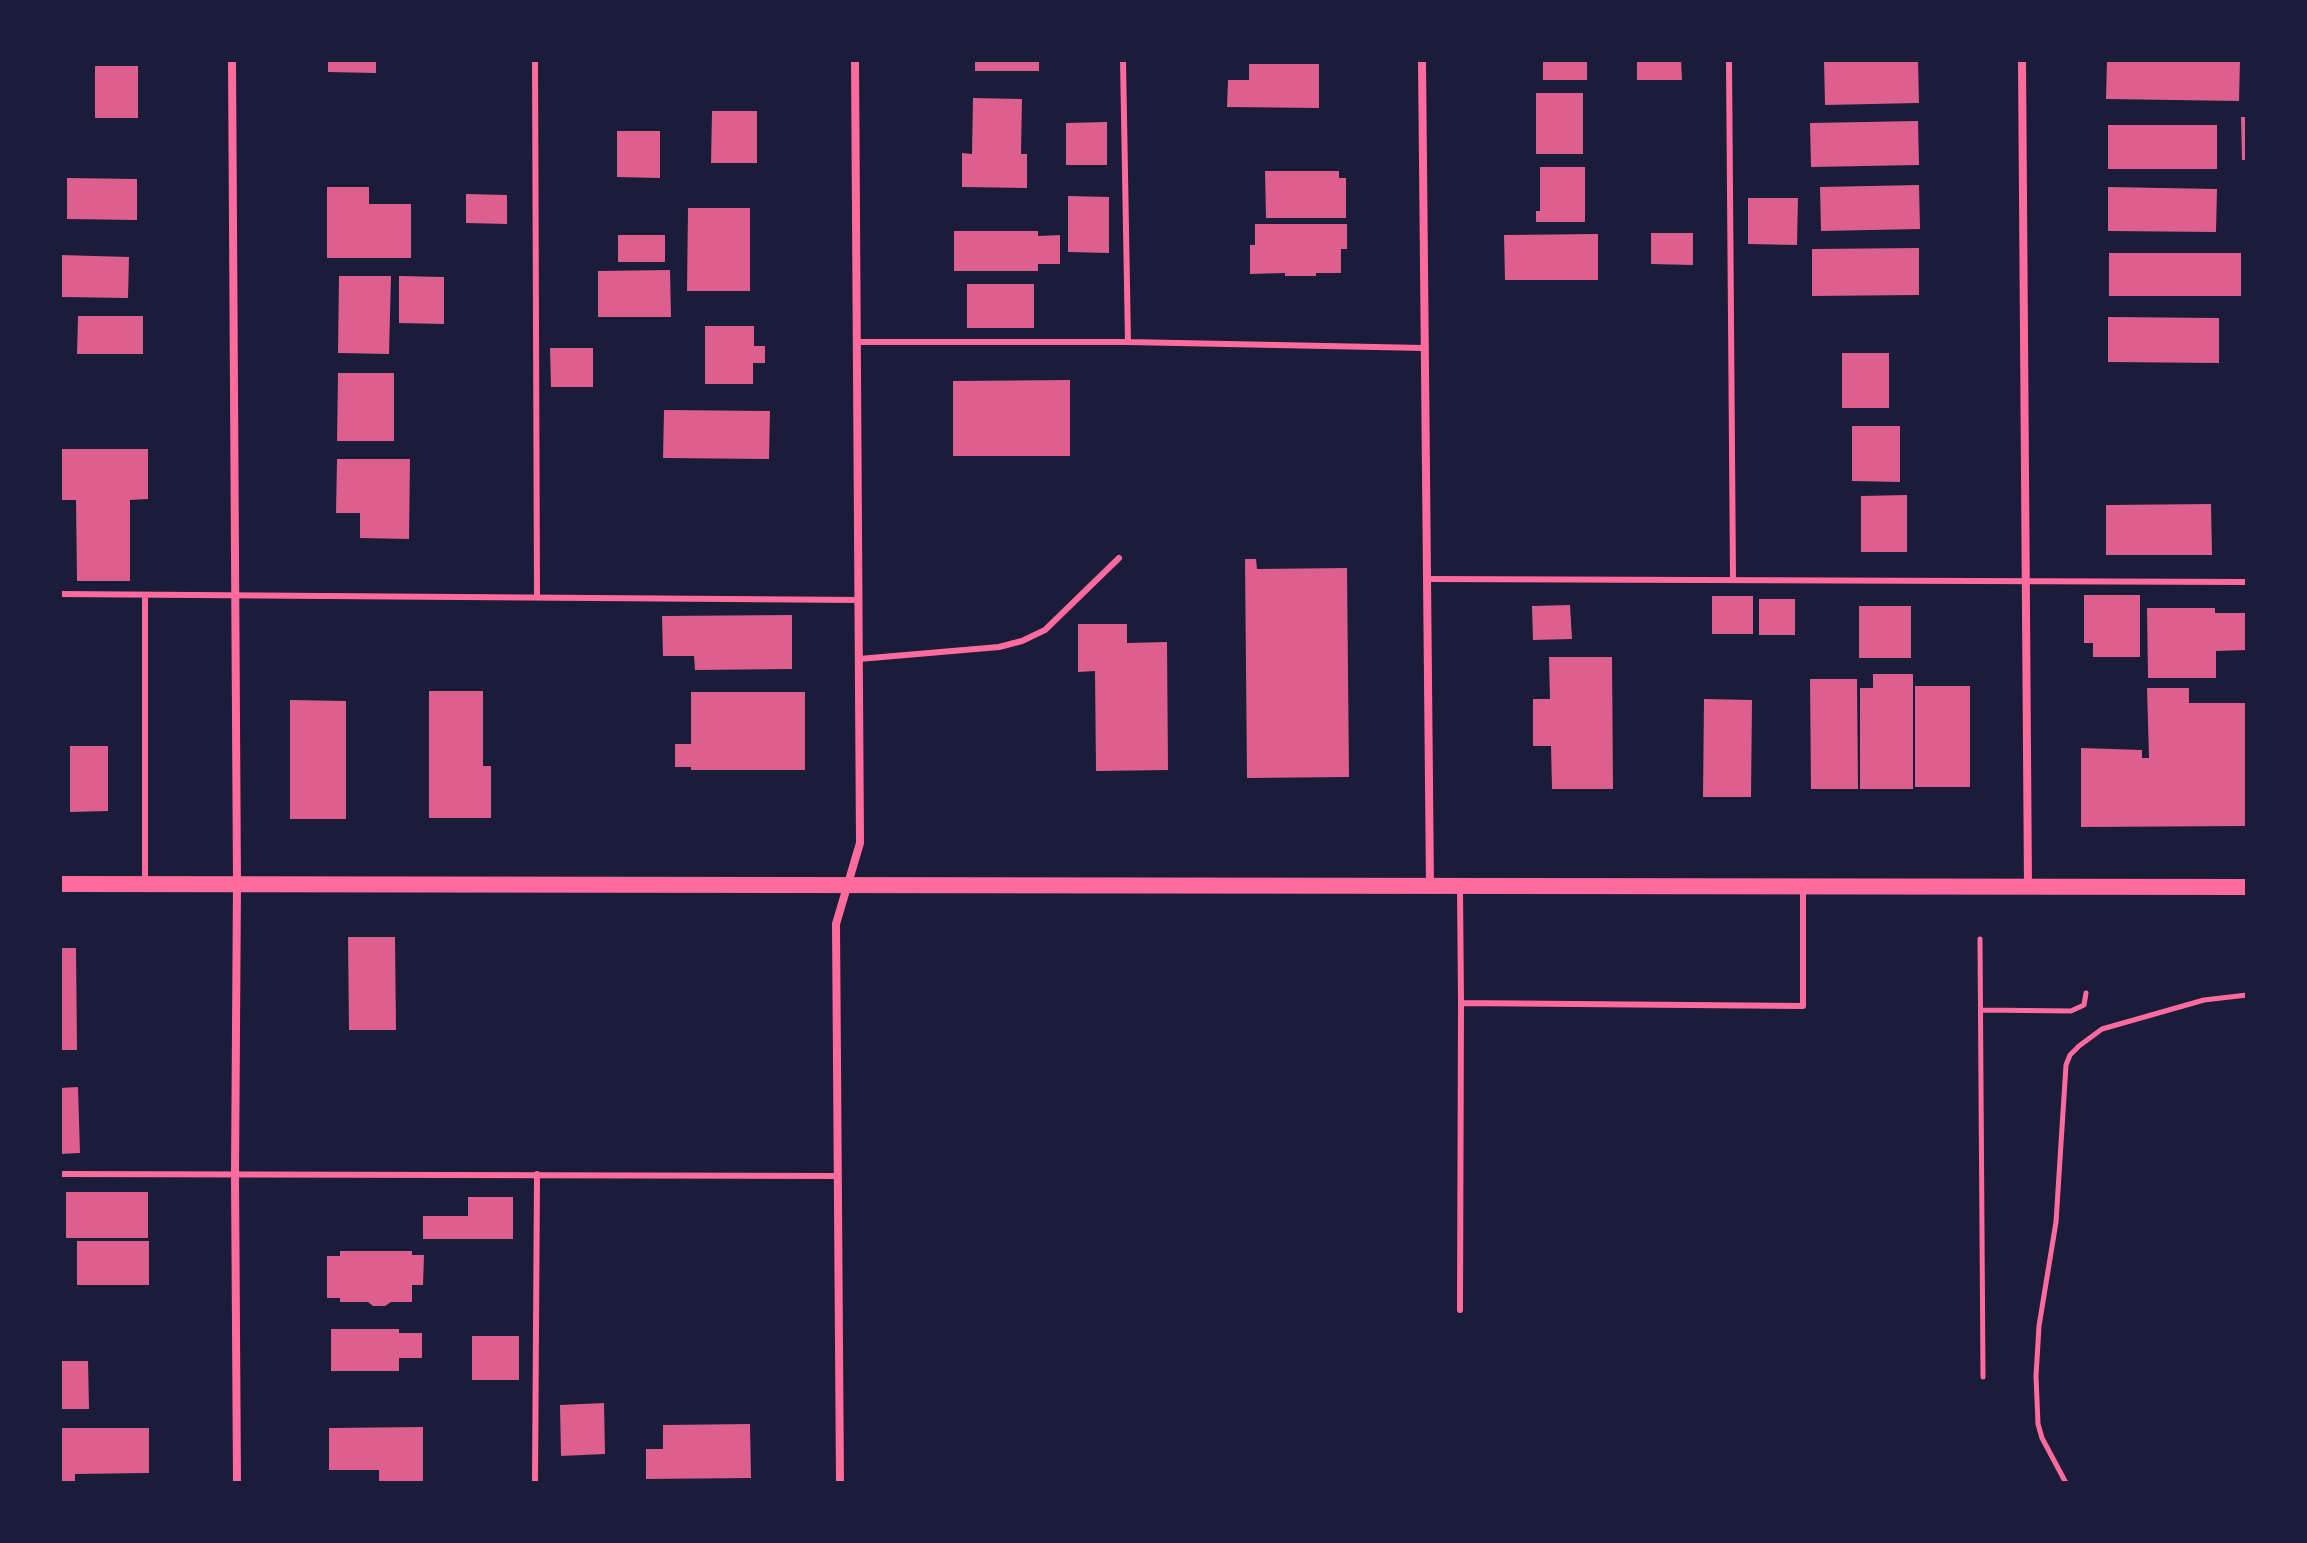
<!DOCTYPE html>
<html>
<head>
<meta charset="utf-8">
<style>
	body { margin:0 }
	#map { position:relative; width:2307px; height:1543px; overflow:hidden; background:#1b1b3a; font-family:"Varela Round",sans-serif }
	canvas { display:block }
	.frame { position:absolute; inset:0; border:62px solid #1b1b3a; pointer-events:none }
</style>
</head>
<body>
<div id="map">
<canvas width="2307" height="1543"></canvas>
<div class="frame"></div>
</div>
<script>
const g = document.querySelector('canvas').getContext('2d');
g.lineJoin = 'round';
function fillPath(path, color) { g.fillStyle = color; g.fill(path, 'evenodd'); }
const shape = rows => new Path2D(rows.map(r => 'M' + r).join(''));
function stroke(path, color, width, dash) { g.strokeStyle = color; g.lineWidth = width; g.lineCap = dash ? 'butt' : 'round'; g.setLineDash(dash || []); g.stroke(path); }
fillPath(shape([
	[328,60,376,60,376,73,328,72],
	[975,60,1039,60,1039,71,975,71],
	[1543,60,1587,60,1587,80,1543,80],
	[1637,60,1681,60,1682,80,1637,80],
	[1824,60,1918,60,1919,103,1825,105],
	[2107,60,2240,60,2239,101,2106,99],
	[1249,64,1319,64,1319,108,1227,107,1228,80,1249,80],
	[95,66,138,66,138,118,95,118],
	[1536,93,1583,93,1583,154,1536,154],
	[973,98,1022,99,1021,154,1027,154,1027,188,962,187,962,153,972,154],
	[712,111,757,111,757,163,711,163],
	[2241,117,2247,117,2247,160,2242,160],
	[1918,121,1919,165,1811,167,1810,123],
	[1107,122,1107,165,1066,165,1066,123],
	[2108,125,2217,125,2217,169,2108,169],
	[617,131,660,131,660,178,617,177],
	[1540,167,1585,167,1585,222,1536,222,1536,211,1540,211],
	[1265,171,1339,171,1339,178,1346,178,1346,218,1266,218],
	[67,178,137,179,137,220,67,219],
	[1919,185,1920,229,1821,231,1820,187],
	[327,187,369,187,369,204,411,204,411,258,327,258],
	[2108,187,2217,189,2216,232,2108,231],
	[466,194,507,195,507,224,466,223],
	[1068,196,1109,197,1109,253,1068,252],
	[1748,198,1798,198,1797,245,1748,244],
	[688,208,750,208,750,291,687,291],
	[1255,224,1347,224,1347,249,1341,249,1341,273,1316,273,1316,276,1285,276,1285,273,1250,274,1250,245,1255,245],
	[954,231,1038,231,1038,236,1060,235,1060,264,1038,264,1038,271,954,271],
	[1651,233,1693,233,1693,265,1651,264],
	[1598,234,1598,280,1505,280,1504,235],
	[618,235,665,235,665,262,618,262],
	[1919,248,1919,295,1812,296,1812,249],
	[2109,253,2241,253,2241,296,2109,296],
	[60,255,129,257,128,298,60,297],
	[670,270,671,317,598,317,598,271],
	[339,276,391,276,389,354,338,353],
	[399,276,444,277,444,324,399,323],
	[967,284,1034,284,1034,328,967,328],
	[78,316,143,316,143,354,77,354],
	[2108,317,2219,318,2219,363,2108,362],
	[705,326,754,326,754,346,765,346,765,363,753,363,753,384,705,384],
	[550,348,593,348,593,387,551,387],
	[1842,353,1889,353,1889,408,1842,408],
	[338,373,394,373,394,441,337,441],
	[1070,380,1070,456,953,456,953,381],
	[664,410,770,411,769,459,663,458],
	[1852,426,1900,426,1900,482,1852,481],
	[60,449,148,449,148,499,130,500,130,581,77,581,76,500,60,500],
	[337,459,410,459,409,539,360,538,360,513,336,513],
	[1907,495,1907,552,1861,552,1861,496],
	[2211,504,2212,555,2106,555,2106,505],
	[1245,559,1256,559,1257,569,1347,568,1349,777,1247,778],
	[2084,595,2140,595,2140,657,2093,657,2093,643,2084,643],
	[1712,596,1753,596,1753,634,1712,634],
	[1759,599,1795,599,1795,635,1759,635],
	[1570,605,1572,639,1533,640,1532,606],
	[1859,606,1911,606,1911,658,1859,658],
	[2147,608,2215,608,2215,613,2247,613,2247,650,2216,651,2216,678,2148,678],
	[792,615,792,669,695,670,694,656,663,656,662,616],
	[1078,624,1127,624,1127,643,1167,642,1168,770,1096,771,1095,671,1078,672],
	[1549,657,1612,657,1613,789,1552,789,1551,746,1533,746,1533,699,1550,699],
	[1873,674,1913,674,1913,789,1860,789,1860,688,1873,688],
	[1810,679,1857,679,1858,789,1811,789],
	[1915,686,1970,686,1970,787,1915,787],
	[2147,688,2189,688,2189,703,2247,703,2247,826,2081,827,2081,748,2142,750,2142,758,2149,758],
	[429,691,483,691,483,766,491,766,491,818,429,818],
	[691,692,805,692,805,770,691,770,691,767,675,767,675,744,691,744],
	[1704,699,1752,700,1751,797,1703,797],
	[290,700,346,701,346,819,290,819],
	[70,746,108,746,108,811,70,812],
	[348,937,395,937,396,1030,349,1030],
	[60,948,76,948,77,1050,60,1050],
	[78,1087,80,1153,60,1154,60,1088],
	[66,1192,148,1192,148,1238,66,1238],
	[468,1197,513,1197,513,1239,423,1239,423,1216,468,1216],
	[77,1241,149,1241,149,1285,77,1285],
	[340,1251,412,1251,412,1255,424,1255,423,1285,412,1285,412,1302,391,1302,385,1306,373,1306,368,1302,340,1302,340,1298,327,1298,327,1256,340,1256],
	[331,1329,399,1329,399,1333,422,1333,422,1358,399,1358,399,1371,331,1371],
	[472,1336,519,1336,519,1380,472,1380],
	[60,1361,88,1361,89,1409,60,1409],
	[604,1403,605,1454,561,1456,560,1405],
	[750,1424,751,1478,646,1479,646,1449,663,1449,663,1425],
	[423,1427,423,1483,379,1483,379,1470,329,1470,329,1428],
	[60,1428,149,1428,149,1473,75,1474,75,1483,60,1483]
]), '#dd5f8e');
stroke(shape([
	[1980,939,1983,1377],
	[1981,1010,2071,1011,2084,1005,2086,993],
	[2066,1483,2042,1438,2038,1424,2036,1376,2039,1326,2056,1222,2066,1065,2070,1055,2079,1046,2102,1029,2204,1000,2247,995]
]), '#ff6b9d', 5);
stroke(shape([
	[535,60,537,597],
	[1123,60,1128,342],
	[1729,60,1733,580],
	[857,342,1128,342,1424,348],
	[1426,579,2247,582],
	[60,594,859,600],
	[859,659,999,647,1022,641,1045,630,1119,558],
	[145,884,145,595],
	[1460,887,1461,1003,1803,1006,1803,890],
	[60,1174,838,1176],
	[1460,1310,1461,1003],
	[535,1483,537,1174]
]), '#ff6b9d', 6);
stroke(shape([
	[232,60,237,884,235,1174,237,1483],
	[1422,60,1430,886],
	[2022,60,2028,887],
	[840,1483,836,924,860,843,855,60]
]), '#ff6b9d', 8);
stroke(shape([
	[60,884,2247,887]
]), '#ff6b9d', 16);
</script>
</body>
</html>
